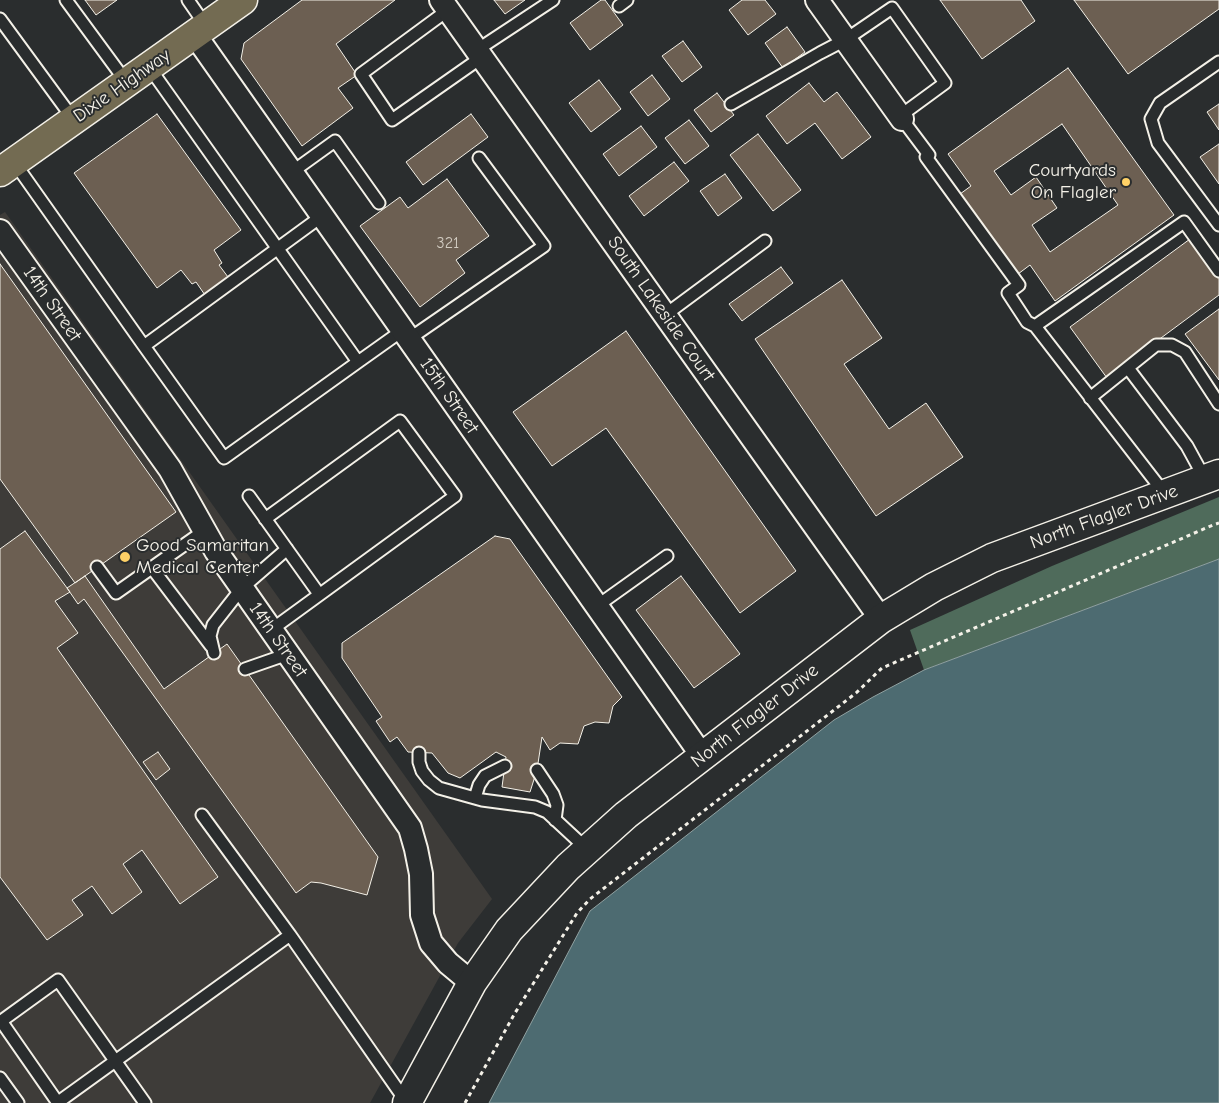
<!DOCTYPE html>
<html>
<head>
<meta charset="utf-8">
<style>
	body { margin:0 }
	canvas { display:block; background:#2a2d2e }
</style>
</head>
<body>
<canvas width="1219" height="1103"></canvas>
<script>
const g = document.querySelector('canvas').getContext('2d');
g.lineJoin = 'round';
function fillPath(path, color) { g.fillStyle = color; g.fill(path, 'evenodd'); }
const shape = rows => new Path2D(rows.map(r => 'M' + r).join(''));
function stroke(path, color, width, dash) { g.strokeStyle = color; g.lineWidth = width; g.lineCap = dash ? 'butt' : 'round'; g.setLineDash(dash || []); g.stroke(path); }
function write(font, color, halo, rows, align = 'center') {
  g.font = font + ' "Comic Neue",sans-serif'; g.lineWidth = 4; g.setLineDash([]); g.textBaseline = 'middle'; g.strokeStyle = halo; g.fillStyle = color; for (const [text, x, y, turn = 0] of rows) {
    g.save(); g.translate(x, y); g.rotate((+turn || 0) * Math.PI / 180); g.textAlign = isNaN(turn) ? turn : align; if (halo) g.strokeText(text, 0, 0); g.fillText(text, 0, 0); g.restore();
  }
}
fillPath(shape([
	[5,212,492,899,458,943,370,1103,0,1103,0,215]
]), '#3e3c39');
fillPath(shape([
	[1219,497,1219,559,924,670,910,630,1052,566]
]), '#4f6b5b');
const water = shape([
	[1219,559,1219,1103,489,1103,590,911,834,720,873,697,924,670,1219,559]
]);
fillPath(water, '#4d6b71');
stroke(water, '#90a1a1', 1);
const building = shape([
	[85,0,117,0,96,15,85,0],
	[302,0,395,0,336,44,357,75,338,88,353,108,302,146,241,59,244,43,302,0],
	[494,0,525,0,505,14,494,0],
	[601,0,605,0,623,25,590,50,570,23,601,0],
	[742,0,765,0,776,14,748,35,729,10,742,0],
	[940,0,1021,0,1035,21,982,59,940,0],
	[1074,0,1219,0,1219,9,1128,74,1074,0],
	[787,27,805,52,783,68,765,43,787,27],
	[683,41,702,67,682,82,662,56,683,41],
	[1068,68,1174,215,1055,301,1030,265,1018,274,960,194,971,186,948,154,1068,68],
	[1062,124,1118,205,1050,252,1032,225,1057,208,1036,177,1011,195,994,171,1062,124],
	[652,75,670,99,648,116,630,92,652,75],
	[599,80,621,109,591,132,569,103,599,80],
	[809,83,824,102,837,92,871,137,842,159,815,123,787,144,766,116,809,83],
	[717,93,734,115,711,132,694,110,717,93],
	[1219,104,1219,130,1207,112,1219,104],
	[157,114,241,230,214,250,222,263,219,265,231,281,207,298,196,282,192,284,181,270,157,288,74,173,157,114],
	[471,114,488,137,423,185,406,162,471,114],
	[689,120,709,146,685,164,665,138,689,120],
	[641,126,657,147,619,176,603,154,641,126],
	[758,134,801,190,773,211,730,155,758,134],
	[1219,144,1219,184,1200,157,1219,144],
	[674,162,689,181,644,216,629,196,674,162],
	[725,174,742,198,718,216,700,191,725,174],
	[447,179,489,236,456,260,465,273,420,307,360,226,400,197,408,208,447,179],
	[1190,239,1219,278,1219,295,1107,378,1070,327,1190,239],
	[0,264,176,512,75,583,0,479,0,264],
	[781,267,793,283,742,321,729,304,781,267],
	[842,280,882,338,844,364,889,429,926,403,963,457,876,516,755,339,842,280],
	[1219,309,1219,380,1185,334,1219,309],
	[626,331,796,571,740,613,606,428,552,466,513,412,626,331],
	[25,531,70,592,55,601,78,633,57,648,218,877,180,904,142,850,123,864,142,892,112,914,92,886,72,900,83,915,47,940,0,877,0,549,25,531],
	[495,536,510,539,622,697,613,706,609,723,595,722,584,726,578,744,560,743,550,750,542,737,537,770,530,792,502,787,506,757,496,752,460,778,448,773,432,753,408,752,397,737,390,742,376,721,382,717,342,658,342,643,495,536],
	[85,576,164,689,227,644,378,857,367,895,321,883,311,882,296,893,84,599,78,604,67,588,85,576],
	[681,576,740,654,694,688,636,610,681,576],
	[158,752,170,769,156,780,143,762,158,752]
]);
fillPath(building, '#6c5f52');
stroke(building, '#f4f1e8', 1);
const lane = shape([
	[66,0,127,83],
	[188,0,206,26],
	[619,6,627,0],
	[448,10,361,74,392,120,482,57],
	[0,19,74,120],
	[477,50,553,0],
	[1219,62,1160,103,1151,119,1158,143,1219,225],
	[149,67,358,362,403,330],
	[731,104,820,53,845,40,892,8,945,83,900,116],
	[902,119,929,155],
	[926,157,1019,285,1008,293,1027,322,1035,326],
	[14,162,144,346],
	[292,172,335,141,379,203],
	[322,216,144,346,224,458,358,362],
	[665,315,765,241],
	[409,339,544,246,479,158],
	[1128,368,1187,446,1205,479],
	[1090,398,1156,345,1172,345,1185,352,1219,404],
	[1165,494,1035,326,1184,222,1219,271],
	[249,496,319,594],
	[265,519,400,421,455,496,271,630],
	[97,567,116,593,204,531],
	[152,568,211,646],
	[597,606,667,556],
	[214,653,210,636,213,625,242,588,287,549],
	[245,669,288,654],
	[419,753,419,762,422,771,429,780,439,788,482,800,535,807,547,812,588,850],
	[537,770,553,794,557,805,555,820],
	[475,798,479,785,485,776,505,766],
	[202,815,290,935,407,1103],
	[1,1021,58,1103],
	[0,1022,58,980,145,1103],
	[0,1078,18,1103],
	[57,1103,290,935]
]);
const street = shape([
	[441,0,881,619],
	[817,0,902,119],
	[195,35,703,757],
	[0,231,170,469,216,551,410,828,416,849,421,874,422,915,431,943,448,963,472,983]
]);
const secondary = shape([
	[407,1103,472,983,509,930,568,867,626,815,881,619,934,587,992,558,1219,474]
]);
const primary = shape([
	[0,172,243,0]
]);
stroke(lane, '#f4f1e8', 15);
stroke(street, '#f4f1e8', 26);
stroke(secondary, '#f4f1e8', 31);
stroke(primary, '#f4f1e8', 31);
stroke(shape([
	[465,1103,515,1013,577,913,590,899,856,693,882,668,1213,525,1219,523]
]), '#f4f1e8', 3, [4, 4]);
stroke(lane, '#2a2d2e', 11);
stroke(street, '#2a2d2e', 22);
stroke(secondary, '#2a2d2e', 28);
stroke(primary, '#736b52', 28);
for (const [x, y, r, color] of [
	[1126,182,5,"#ffd166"],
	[125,557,6,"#ffd166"]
]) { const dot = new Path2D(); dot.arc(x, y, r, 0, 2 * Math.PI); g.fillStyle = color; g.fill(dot); stroke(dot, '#2a2d2e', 2); }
write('16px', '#d2ccc2', null, [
	["321",448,243]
]);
write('19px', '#f4f1e8', '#2a2d2e', [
	["Dixie Highway",122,86,-35],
	["14th Street",52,304,55],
	["South Lakeside Court",661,309,55],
	["15th Street",449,396,55],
	["North Flagler Drive",1104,517,-20],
	["14th Street",278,640,55],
	["North Flagler Drive",755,716,-38]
]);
write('19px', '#f4f1e8', '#2a2d2e', [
	["Courtyards",1116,171],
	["On Flagler",1116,193],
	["Good Samaritan",136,546,"left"],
	["Medical Center",136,568,"left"]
], 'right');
</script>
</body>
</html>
